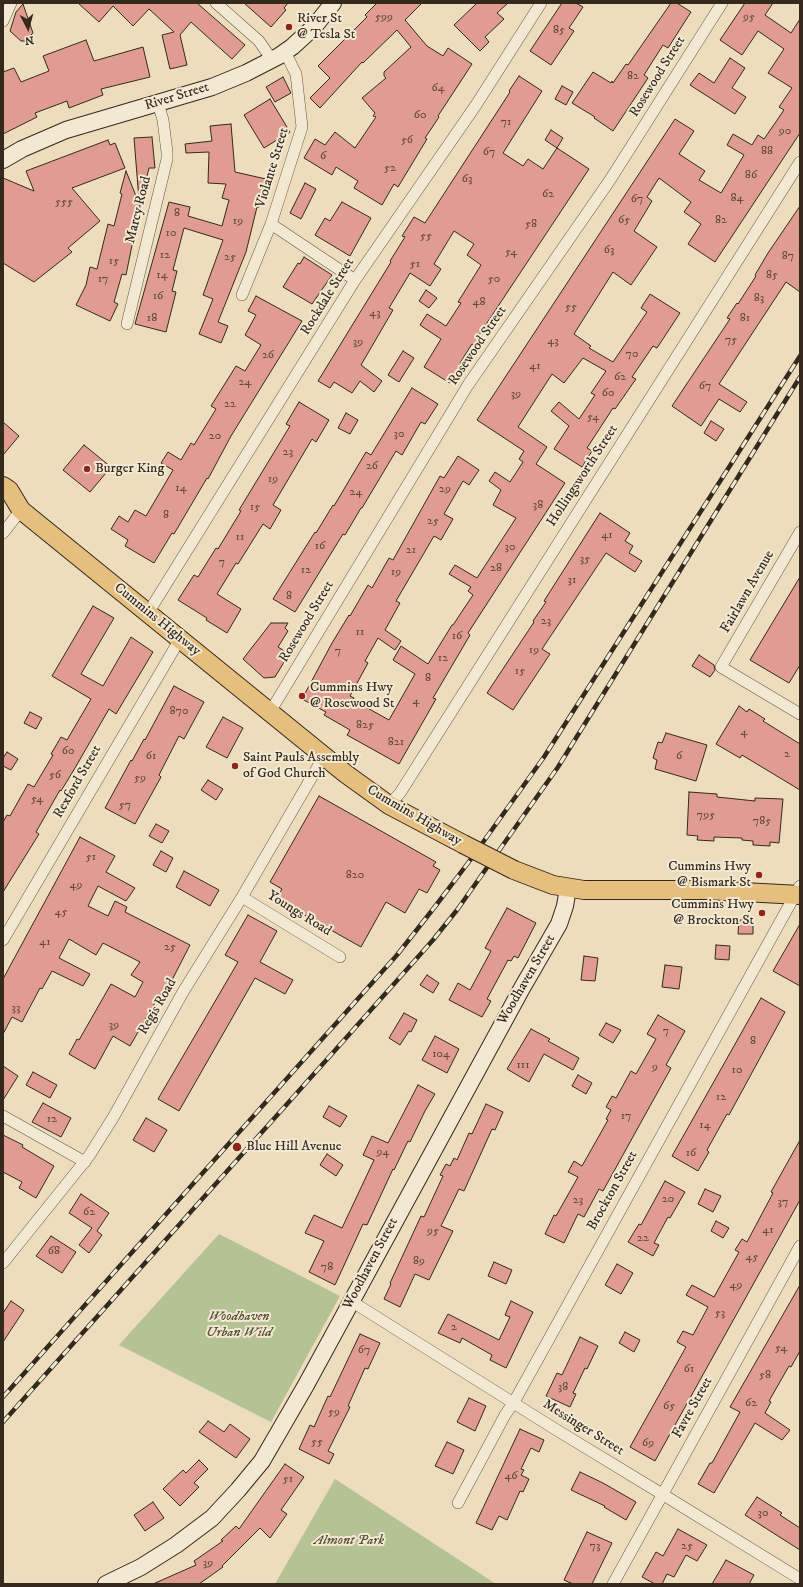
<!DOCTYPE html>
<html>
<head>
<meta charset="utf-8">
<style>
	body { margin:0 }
	#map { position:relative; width:803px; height:1587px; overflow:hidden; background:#edddbc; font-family:"IM FELL DW Pica",serif }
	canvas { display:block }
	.frame { position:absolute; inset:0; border:4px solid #33291c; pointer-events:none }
	.north { position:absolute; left:8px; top:8px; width:40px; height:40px; -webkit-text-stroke:3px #f3e9d3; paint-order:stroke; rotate:174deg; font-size:11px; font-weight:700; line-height:16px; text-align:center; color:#33291c }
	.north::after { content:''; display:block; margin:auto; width:14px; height:18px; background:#33291c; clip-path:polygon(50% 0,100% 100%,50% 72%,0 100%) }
</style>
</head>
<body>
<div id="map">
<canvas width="803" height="1587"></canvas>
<div class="frame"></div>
<div class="north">N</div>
</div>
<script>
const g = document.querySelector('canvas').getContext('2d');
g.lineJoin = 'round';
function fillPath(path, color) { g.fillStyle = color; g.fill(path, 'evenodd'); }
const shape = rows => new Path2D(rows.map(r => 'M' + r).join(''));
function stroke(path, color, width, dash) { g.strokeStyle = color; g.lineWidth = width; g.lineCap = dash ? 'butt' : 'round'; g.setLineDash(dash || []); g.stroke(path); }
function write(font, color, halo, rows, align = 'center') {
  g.font = font + ' "IM FELL DW Pica",serif'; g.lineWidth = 4; g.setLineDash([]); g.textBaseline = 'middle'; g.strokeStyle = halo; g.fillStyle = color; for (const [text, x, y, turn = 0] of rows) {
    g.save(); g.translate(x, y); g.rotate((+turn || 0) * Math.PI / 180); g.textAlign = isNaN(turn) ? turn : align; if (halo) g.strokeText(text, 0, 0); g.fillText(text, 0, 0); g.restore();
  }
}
fillPath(shape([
	[219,1234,340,1296,271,1422,119,1345],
	[335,1479,496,1584,275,1584]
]), '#b5c293');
const building = shape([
	[78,3,197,3,245,45,232,59,191,22,180,35,187,65,170,69,162,35,174,32,149,9,133,26,113,6,99,22,78,3],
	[244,3,288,3,284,8,286,10,271,27,244,3],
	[377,3,422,3,405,20,427,46,443,56,448,48,472,64,438,116,439,117,425,138,427,139,398,187,394,184,382,205,354,188,358,181,336,167,332,175,304,158,315,139,325,145,335,132,355,148,376,117,373,116,375,113,362,98,386,78,384,76,384,72,411,47,397,30,363,63,362,62,320,108,310,98,330,78,318,66,367,17,365,15,377,3],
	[477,3,508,3,497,13,504,19,485,37,489,42,480,51,454,25,477,3],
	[562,3,576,3,583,7,569,28,574,31,551,65,530,51,562,3],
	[671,3,677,3,691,12,668,48,663,45,644,75,648,78,613,131,594,118,595,117,572,103,593,72,611,83,612,81,613,83,626,64,628,65,671,3],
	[745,3,773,3,765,15,791,33,800,19,800,133,715,262,688,244,701,224,684,212,691,202,659,178,647,197,652,201,634,231,657,247,631,285,613,272,574,334,591,346,589,348,613,362,647,312,641,308,650,294,680,313,657,348,653,346,632,377,636,379,615,409,613,408,587,448,592,451,582,467,554,449,569,426,551,411,559,402,579,419,595,395,591,393,606,371,583,358,564,383,552,374,518,427,547,447,536,464,565,483,468,633,470,635,433,698,436,699,399,764,347,735,350,730,324,715,326,712,302,699,332,643,349,615,350,616,368,585,372,588,389,558,393,560,440,476,444,478,458,456,479,470,469,485,463,481,444,514,453,519,441,540,434,536,396,601,400,603,385,630,401,641,395,650,378,638,365,661,368,663,350,696,354,698,353,700,389,720,415,674,393,660,401,646,428,664,452,625,453,625,473,595,468,591,471,587,449,574,455,565,477,578,516,518,493,505,501,490,489,481,495,472,510,482,523,462,519,459,524,451,477,420,675,119,694,131,679,154,705,171,699,180,721,193,744,155,727,145,733,134,752,145,758,135,764,139,784,110,779,107,792,88,768,73,784,49,758,31,742,55,720,40,745,3],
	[23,4,33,33,25,41,21,41,10,31,16,12,23,4],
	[86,40,94,61,143,47,150,77,101,89,103,95,69,108,67,101,35,113,37,117,3,134,3,72,14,68,21,82,49,71,43,56,86,40],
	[730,58,745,68,732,88,746,97,735,114,690,85,699,73,714,83,730,58],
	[519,76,542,91,503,153,523,166,528,159,543,169,557,148,589,169,479,335,482,337,475,346,472,344,460,363,462,364,450,383,424,367,441,339,420,325,427,314,446,326,461,303,458,302,481,265,467,255,474,244,454,231,434,264,441,269,430,286,410,273,389,308,393,310,361,365,382,381,374,392,360,381,352,393,334,382,330,388,318,381,391,262,390,261,405,237,402,236,414,217,425,223,510,92,509,91,519,76],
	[283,77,291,93,275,102,266,87,283,77],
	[562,86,573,92,566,105,555,99,562,86],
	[270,99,290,132,264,148,244,115,270,99],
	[231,124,235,172,266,179,259,207,257,207,246,252,218,322,228,326,221,343,199,334,213,299,203,295,223,240,184,228,173,270,177,271,172,291,176,292,166,332,135,324,169,202,190,207,188,216,222,226,229,200,222,198,226,184,208,183,209,152,186,153,185,144,212,141,210,126,231,124],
	[551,130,563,138,557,148,545,140,551,130],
	[152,137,155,168,149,168,141,200,139,200,134,138,152,137],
	[108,140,110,145,115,143,125,168,72,188,100,221,68,248,72,252,34,282,3,263,3,178,34,191,26,171,108,140],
	[126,171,140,206,126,275,122,274,114,302,118,304,110,321,76,305,86,285,90,267,97,269,108,224,114,226,122,194,120,193,126,171],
	[305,183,316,189,301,219,290,213,305,183],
	[342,202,371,218,350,256,315,235,325,218,330,221,342,202],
	[800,206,800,292,786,282,719,384,747,402,740,412,719,399,701,426,672,406,730,319,727,318,737,303,738,304,756,276,755,275,768,253,800,206],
	[304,257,332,275,312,304,283,287,298,263,300,264,304,257],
	[426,290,437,298,429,308,419,301,426,290],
	[256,296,302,321,231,436,208,479,207,478,174,534,172,533,154,563,125,546,128,540,111,529,119,516,128,522,135,510,146,516,173,470,161,463,168,452,181,460,191,443,194,445,216,409,211,406,236,366,245,371,261,345,245,335,256,315,248,311,256,296],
	[403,351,414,358,399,382,388,375,403,351],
	[412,388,438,404,425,424,421,422,402,455,396,451,362,508,361,508,345,535,343,534,295,612,273,599,315,532,316,533,333,505,334,506,366,452,371,455,412,388],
	[299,402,329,420,316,442,312,439,273,505,281,510,270,529,263,524,238,564,236,563,217,594,241,609,227,633,206,620,207,618,178,600,194,575,198,577,216,548,218,549,241,511,239,510,290,426,286,424,299,402],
	[346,413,358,420,350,434,338,428,346,413],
	[711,421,724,429,716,441,704,433,711,421],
	[3,422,19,436,3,455,3,422],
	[84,445,111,467,90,492,63,470,84,445],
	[600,513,630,533,625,541,633,546,629,553,642,561,635,572,606,553,542,649,550,654,513,710,487,693,534,622,533,621,546,602,544,601,600,513],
	[800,577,800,665,789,683,750,660,800,577],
	[93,606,114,618,81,674,103,686,131,637,153,652,116,714,109,709,75,768,61,791,60,790,36,832,39,834,3,892,3,822,7,815,10,816,28,784,34,787,53,755,51,754,61,737,67,740,91,699,52,676,93,606],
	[271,623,288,623,285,628,288,631,278,647,289,654,275,677,264,678,243,659,271,623],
	[699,655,714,665,715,670,710,677,692,666,699,655],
	[174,686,204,702,184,739,179,736,159,775,161,777,135,824,105,808,131,760,132,761,144,739,145,740,174,686],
	[739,706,747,712,749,709,765,719,763,721,800,744,800,790,742,755,740,758,716,744,739,706],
	[30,712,42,718,36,729,24,723,30,712],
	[223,717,243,728,227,758,206,747,223,717],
	[666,733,707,745,696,781,655,769,657,760,653,758,658,742,662,743,666,733],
	[7,752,18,759,11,770,3,766,3,758,7,752],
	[208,780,223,789,216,800,201,790,208,780],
	[689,792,717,794,717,797,755,801,755,798,783,799,779,843,770,842,770,846,753,845,753,841,742,840,742,838,714,837,714,841,697,840,698,836,687,835,689,792],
	[319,796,436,862,433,866,440,870,427,893,419,889,405,913,386,902,361,947,276,899,282,889,270,882,319,796],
	[156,824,169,831,162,843,149,836,156,824],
	[80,837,115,856,106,872,135,888,126,901,98,886,88,906,108,916,115,901,127,907,125,912,190,945,172,980,174,981,164,997,160,994,130,1046,113,1036,95,1069,69,1054,77,1039,79,1040,111,984,135,997,143,982,131,975,140,962,103,943,96,955,69,939,59,958,90,974,83,986,52,971,42,989,40,988,22,1022,12,1017,3,1034,3,979,80,837],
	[161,851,173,858,166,872,153,865,161,851],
	[184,871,219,890,210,906,176,887,184,871],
	[507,908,536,923,518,958,514,956,511,961,508,960,487,999,491,1001,482,1017,449,1000,458,983,470,990,491,951,485,948,507,908],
	[248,915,277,931,260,962,293,980,285,994,255,978,179,1111,158,1099,238,962,225,955,248,915],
	[739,920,753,920,753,934,738,934,739,920],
	[800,924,800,986,773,971,800,924],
	[716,945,730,946,729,960,715,959,716,945],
	[584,956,598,958,595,981,581,980,584,956],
	[665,965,682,967,679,989,662,987,665,965],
	[427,975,439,983,433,993,420,985,427,975],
	[761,998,785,1012,729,1115,727,1114,707,1150,709,1152,698,1171,672,1156,761,998],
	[404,1013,417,1020,411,1032,409,1031,400,1045,389,1038,404,1013],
	[658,1015,685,1031,666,1065,671,1068,603,1191,599,1189,584,1217,578,1214,564,1243,545,1234,554,1215,556,1216,578,1177,568,1172,574,1161,582,1166,608,1120,606,1119,611,1110,606,1107,612,1096,616,1098,631,1071,636,1074,656,1039,647,1034,658,1015],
	[606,1023,621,1030,613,1043,599,1035,606,1023],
	[531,1029,550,1039,548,1041,579,1058,573,1070,544,1054,529,1082,507,1069,531,1029],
	[435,1036,459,1049,447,1073,422,1060,435,1036],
	[3,1066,18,1076,3,1100,3,1066],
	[33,1072,57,1085,50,1098,26,1085,33,1072],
	[578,1075,592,1083,586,1094,572,1086,578,1075],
	[418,1085,435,1094,425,1111,410,1142,408,1141,394,1170,393,1169,367,1225,363,1224,335,1285,309,1272,324,1241,305,1233,314,1215,342,1228,374,1160,363,1155,372,1136,388,1143,418,1085],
	[43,1103,71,1118,61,1137,32,1122,43,1103],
	[486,1104,503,1112,495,1130,492,1129,464,1191,459,1189,441,1226,453,1231,429,1280,415,1274,400,1307,384,1299,391,1284,390,1283,421,1216,424,1217,443,1176,440,1175,446,1164,450,1166,454,1158,457,1160,469,1133,472,1134,486,1104],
	[329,1106,347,1116,340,1127,323,1117,329,1106],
	[146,1118,167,1130,154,1152,133,1140,146,1118],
	[3,1135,23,1145,22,1147,54,1166,36,1198,19,1188,22,1182,3,1172,3,1135],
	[800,1140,800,1200,655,1461,630,1447,686,1347,677,1342,683,1331,693,1335,708,1307,686,1295,692,1285,714,1297,739,1252,735,1250,742,1239,747,1242,773,1193,771,1192,800,1140],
	[327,1154,343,1165,336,1176,320,1165,327,1154],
	[665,1181,685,1192,670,1218,668,1217,654,1243,659,1245,653,1256,628,1242,639,1224,641,1225,665,1181],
	[705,1189,721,1196,713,1212,698,1204,705,1189],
	[81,1194,109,1213,97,1231,102,1235,89,1253,79,1245,92,1228,69,1213,81,1194],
	[716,1221,729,1228,723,1238,711,1231,716,1221],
	[51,1236,76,1252,62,1273,36,1256,51,1236],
	[494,1262,512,1270,506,1284,488,1276,494,1262],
	[617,1264,633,1273,621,1294,605,1285,617,1264],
	[800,1285,800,1351,791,1367,789,1366,769,1401,771,1402,765,1413,790,1430,782,1440,755,1423,714,1493,698,1484,710,1463,712,1463,740,1412,730,1407,800,1285],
	[11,1301,24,1310,3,1342,3,1313,11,1301],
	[511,1301,533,1312,506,1368,490,1360,492,1355,462,1338,460,1343,438,1333,448,1314,499,1340,510,1317,505,1315,511,1301],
	[625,1332,640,1340,634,1352,619,1343,625,1332],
	[360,1334,380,1343,368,1369,365,1368,348,1406,350,1407,328,1451,334,1454,329,1464,299,1449,310,1425,314,1427,328,1396,330,1397,360,1334],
	[580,1337,598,1346,587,1369,585,1368,573,1393,576,1394,570,1407,546,1396,557,1373,562,1375,580,1337],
	[469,1398,486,1406,475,1431,457,1422,469,1398],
	[208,1421,224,1432,230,1424,250,1439,236,1458,199,1432,208,1421],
	[520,1429,544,1440,539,1452,531,1448,521,1469,524,1470,521,1475,529,1479,523,1492,520,1491,507,1520,499,1516,492,1530,476,1523,520,1429],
	[447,1442,464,1450,453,1474,435,1466,447,1442],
	[199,1460,208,1469,194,1483,199,1487,180,1506,163,1489,183,1470,186,1473,199,1460],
	[285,1464,304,1477,281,1510,287,1514,270,1538,260,1528,222,1566,223,1567,199,1584,153,1584,196,1565,194,1561,223,1541,221,1540,236,1526,239,1529,285,1464],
	[580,1472,603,1483,636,1502,626,1520,604,1507,605,1506,571,1490,580,1472],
	[757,1497,782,1513,780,1515,800,1528,800,1550,745,1515,757,1497],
	[153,1502,164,1518,145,1531,134,1515,153,1502],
	[678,1529,707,1545,697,1561,686,1555,674,1577,667,1574,662,1584,655,1584,642,1577,656,1552,663,1556,678,1529],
	[587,1532,612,1543,592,1584,573,1584,564,1580,587,1532],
	[726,1560,754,1575,749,1584,712,1584,726,1560]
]);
fillPath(building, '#e19c91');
stroke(building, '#33291c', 1);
const street = shape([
	[216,3,259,41,272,60],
	[3,21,11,3],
	[271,224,355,280],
	[242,295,271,224,302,127,296,74,285,52],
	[127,324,167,159,167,152,163,120,158,103],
	[800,532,721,667,800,714],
	[3,533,21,510],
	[148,613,355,280,476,105,541,3],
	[270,712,468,385,610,180,722,3],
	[389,805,400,793,800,162],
	[242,897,340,957],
	[3,940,180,639],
	[3,1116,85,1162],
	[3,1263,89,1156,114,1116,183,992,242,897,324,756],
	[351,1301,555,1429,662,1494,800,1579],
	[458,1503,505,1415,514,1402,800,886],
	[613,1584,800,1246]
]);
const secondary = shape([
	[3,160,22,149,66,130,212,87,246,73,279,56,292,47,314,27,333,3],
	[106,1584,141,1567,176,1545,212,1518,238,1490,262,1461,306,1385,522,988,559,924,565,906,568,888]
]);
const primary = shape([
	[3,486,9,490,21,510,346,774,389,805,463,844],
	[514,870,553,885,584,890,705,890,800,895]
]);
stroke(street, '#625644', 12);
stroke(secondary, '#33291c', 18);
stroke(primary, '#33291c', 20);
stroke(street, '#f3e9d3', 11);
stroke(secondary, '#f3e9d3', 16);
stroke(primary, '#e6be7e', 18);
const rail = shape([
	[3,1397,397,955,437,904,471,859,544,757,800,356],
	[3,1422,338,1047,433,940,457,910,558,767,800,377]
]);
stroke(rail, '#33291c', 4.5);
stroke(rail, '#f3e9d3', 3, [9]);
const primaryBridge = shape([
	[463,844,514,870]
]);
stroke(primaryBridge, '#33291c', 20, []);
stroke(primaryBridge, '#e6be7e', 18);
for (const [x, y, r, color] of [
	[289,27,4,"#8f2418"],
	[87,469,4,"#8f2418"],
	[302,696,4,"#8f2418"],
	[235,766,4,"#8f2418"],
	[759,875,4,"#8f2418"],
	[762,913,4,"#8f2418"],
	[237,1147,5,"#8f2418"]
]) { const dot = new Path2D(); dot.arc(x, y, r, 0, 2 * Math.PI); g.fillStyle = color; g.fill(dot); stroke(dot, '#f3e9d3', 1.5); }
write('12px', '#5e4639', null, [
	["599",384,18],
	["95",749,18],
	["85",559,31],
	["82",633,77],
	["64",438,89],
	["60",420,116],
	["71",506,123],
	["90",785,132],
	["56",407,141],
	["88",767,152],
	["67",489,153],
	["6",323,157],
	["52",390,169],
	["86",751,176],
	["63",467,180],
	["62",548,195],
	["84",737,199],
	["67",637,200],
	["555",64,203],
	["8",177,214],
	["65",624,221],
	["82",721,221],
	["19",238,222],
	["58",531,225],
	["10",171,234],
	["55",426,237],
	["63",609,251],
	["54",511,253],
	["12",165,256],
	["87",788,257],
	["25",230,258],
	["15",114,262],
	["51",415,265],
	["14",162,276],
	["85",772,276],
	["17",103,280],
	["50",494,280],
	["16",158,297],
	["83",759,299],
	["48",479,303],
	["55",571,308],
	["43",375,314],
	["18",152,319],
	["81",745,319],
	["75",731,341],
	["43",553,342],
	["39",358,343],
	["70",632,355],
	["26",268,356],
	["41",535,367],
	["62",620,378],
	["24",245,383],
	["67",705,387],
	["60",608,394],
	["39",516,395],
	["22",230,405],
	["54",593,418],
	["30",399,435],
	["20",215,437],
	["23",288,453],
	["26",372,467],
	["19",273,480],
	["14",181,489],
	["29",445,490],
	["24",356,493],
	["38",538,506],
	["15",255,508],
	["8",166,516],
	["25",433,522],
	["41",607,536],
	["11",240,538],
	["16",320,547],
	["30",510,548],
	["21",411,551],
	["35",585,560],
	["7",222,563],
	["28",496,569],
	["12",306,571],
	["19",396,573],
	["31",572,581],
	["8",289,597],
	["23",546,622],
	["11",360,633],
	["16",457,637],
	["19",534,651],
	["7",338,652],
	["12",443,659],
	["15",520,672],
	["8",428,679],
	["4",416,702],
	["870",179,712],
	["825",365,726],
	["4",744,733],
	["821",396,743],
	["60",68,752],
	["2",787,755],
	["61",151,757],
	["6",679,757],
	["56",55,776],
	["59",140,779],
	["54",37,800],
	["57",125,806],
	["795",706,816],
	["785",762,822],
	["51",91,858],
	["820",355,876],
	["49",76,886],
	["45",61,913],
	["41",45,943],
	["25",170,948],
	["33",16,1009],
	["39",114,1026],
	["7",666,1032],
	["8",753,1042],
	["104",441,1055],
	["111",523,1066],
	["9",655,1068],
	["10",737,1071],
	["12",721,1098],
	["17",626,1117],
	["12",52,1120],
	["14",705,1126],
	["94",383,1153],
	["16",691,1154],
	["20",668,1200],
	["23",578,1201],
	["37",783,1203],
	["62",89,1213],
	["41",768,1231],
	["95",433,1232],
	["22",643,1239],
	["68",54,1252],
	["45",752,1258],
	["89",419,1262],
	["78",327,1268],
	["49",736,1286],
	["53",720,1314],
	["2",454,1328],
	["54",781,1349],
	["67",364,1351],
	["61",689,1370],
	["58",765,1376],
	["38",563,1388],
	["62",751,1404],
	["65",669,1407],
	["59",334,1413],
	["55",317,1443],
	["69",648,1444],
	["46",511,1477],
	["51",288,1480],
	["30",763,1514],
	["73",595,1547],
	["25",687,1547],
	["39",208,1564]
]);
write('14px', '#33291c', '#f3e9d3', [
	["River St",297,19],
	["@ Tesla St",297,35],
	["Burger King",95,469],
	["Cummins Hwy",310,688],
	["@ Rosewood St",310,704],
	["Saint Pauls Assembly",243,758],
	["of God Church",243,774],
	["Cummins Hwy",751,867,"right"],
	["@ Bismark St",751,883,"right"],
	["Cummins Hwy",754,905,"right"],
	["@ Brockton St",754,921,"right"],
	["Blue Hill Avenue",246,1147]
], 'left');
write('14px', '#33291c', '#f3e9d3', [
	["Rosewood Street",658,77,-58],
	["River Street",177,97,-17],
	["Violante Street",273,168,-73],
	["Marcy Road",139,210,-76],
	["Rockdale Street",328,297,-58],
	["Rosewood Street",478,346,-56],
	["Hollingsworth Street",583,476,-57],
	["Fairlawn Avenue",748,592,-60],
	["Cummins Highway",157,620,39],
	["Rosewood Street",307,622,-59],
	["Rexford Street",78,782,-60],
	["Cummins Highway",414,816,30],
	["Youngs Road",299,914,32],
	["Woodhaven Street",527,980,-60],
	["Regis Road",158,1007,-60],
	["Brockton Street",613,1191,-61],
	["Woodhaven Street",371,1264,-62],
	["Favre Street",693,1408,-61],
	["Messinger Street",583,1428,32]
]);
write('italic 14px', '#544f3a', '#f3e9d3', [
	["Woodhaven",239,1317],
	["Urban Wild",239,1333],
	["Almont Park",349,1541]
]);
</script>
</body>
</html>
